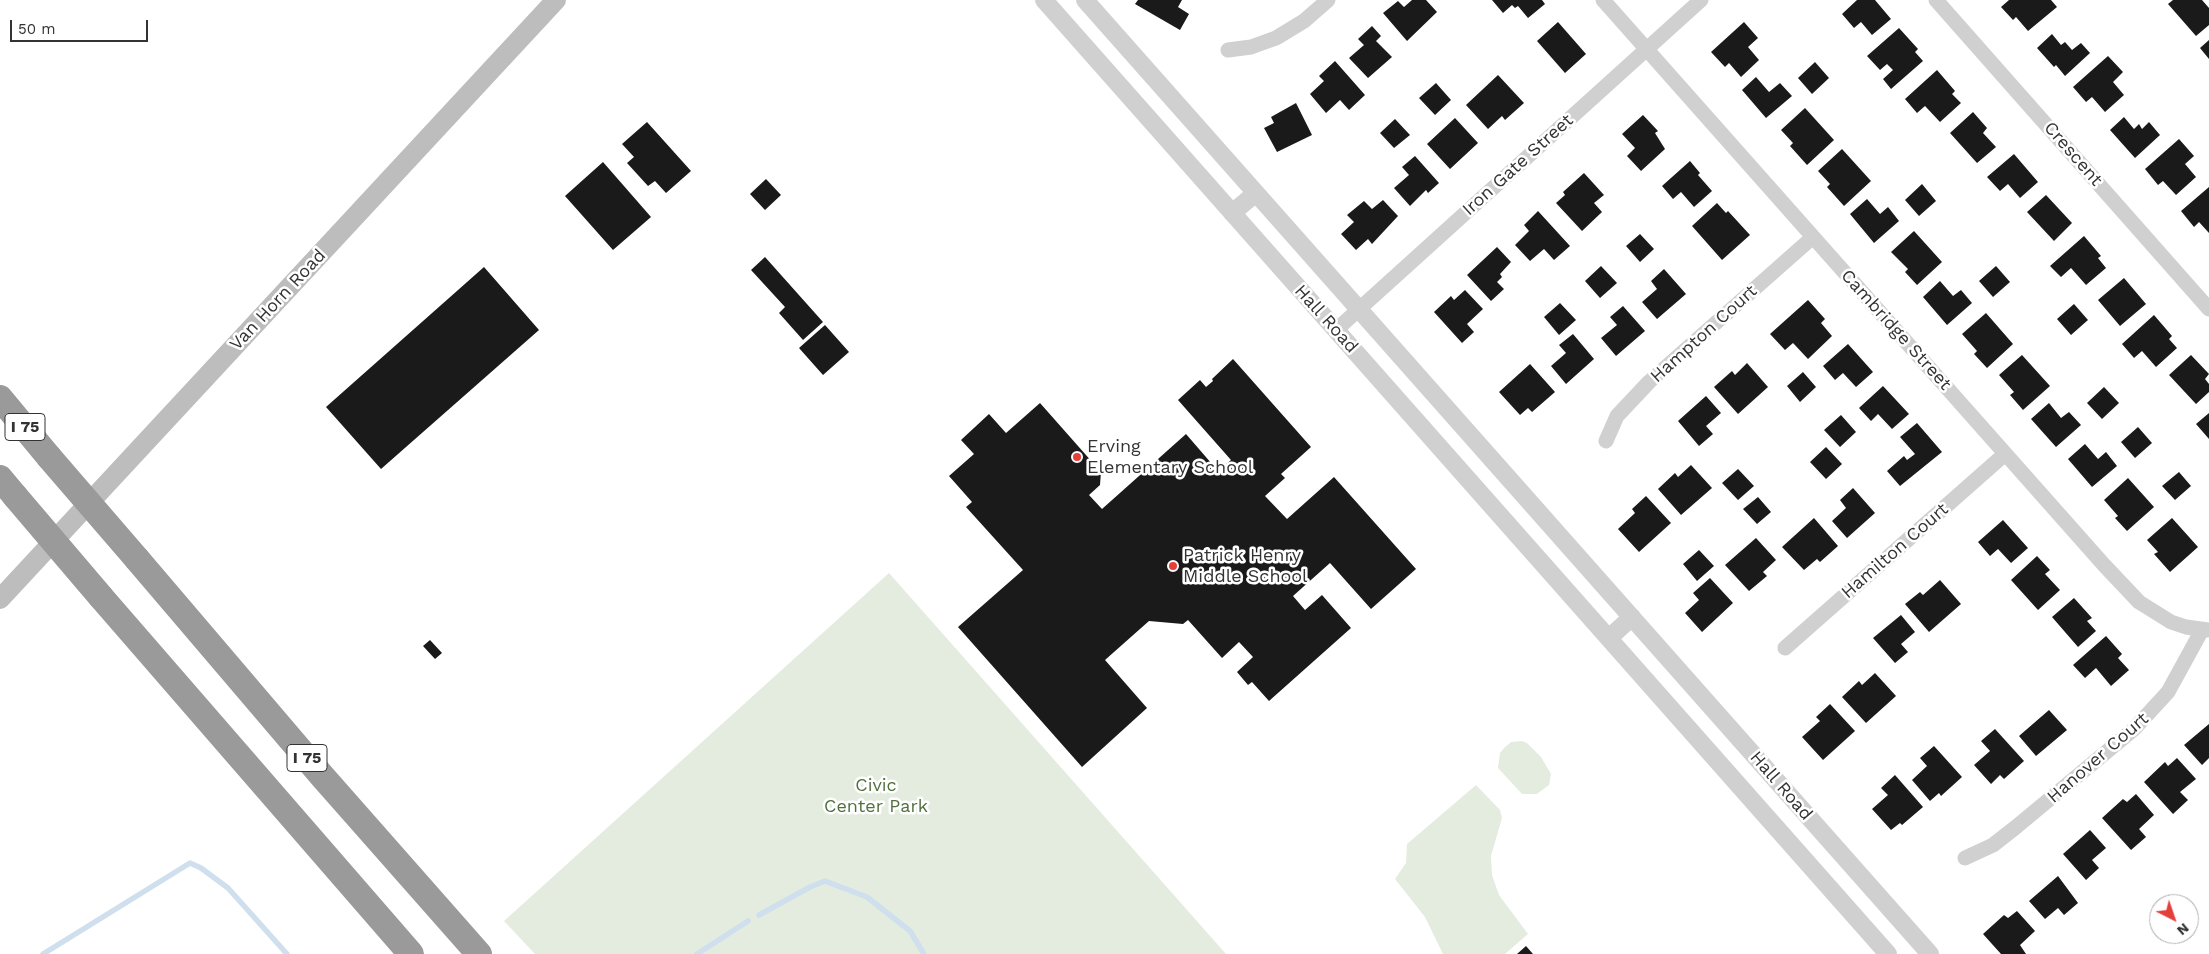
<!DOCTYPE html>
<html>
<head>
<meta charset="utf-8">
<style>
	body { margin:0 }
	#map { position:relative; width:2209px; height:954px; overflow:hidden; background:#fff; font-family:"Work Sans",sans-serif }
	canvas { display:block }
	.north { position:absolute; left:2149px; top:894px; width:50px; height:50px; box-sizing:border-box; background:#fff; border:1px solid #adadad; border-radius:50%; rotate:139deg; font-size:14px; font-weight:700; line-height:20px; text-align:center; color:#333 }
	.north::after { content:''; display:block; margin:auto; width:18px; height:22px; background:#e33f3b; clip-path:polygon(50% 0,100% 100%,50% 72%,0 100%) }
	.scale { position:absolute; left:10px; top:20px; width:138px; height:22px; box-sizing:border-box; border:2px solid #333; border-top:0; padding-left:6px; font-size:15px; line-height:18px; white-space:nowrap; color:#333; -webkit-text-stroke:4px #fff; paint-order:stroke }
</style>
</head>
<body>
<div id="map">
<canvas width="2209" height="954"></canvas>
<div class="north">N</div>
<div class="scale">50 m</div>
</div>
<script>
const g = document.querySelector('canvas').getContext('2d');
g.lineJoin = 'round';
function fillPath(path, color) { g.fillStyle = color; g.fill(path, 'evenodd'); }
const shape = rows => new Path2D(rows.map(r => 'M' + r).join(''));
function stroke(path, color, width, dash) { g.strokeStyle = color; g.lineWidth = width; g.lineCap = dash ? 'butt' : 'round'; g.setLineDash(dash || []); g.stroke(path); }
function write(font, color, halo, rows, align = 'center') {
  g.font = font + ' "Work Sans",sans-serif'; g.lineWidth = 5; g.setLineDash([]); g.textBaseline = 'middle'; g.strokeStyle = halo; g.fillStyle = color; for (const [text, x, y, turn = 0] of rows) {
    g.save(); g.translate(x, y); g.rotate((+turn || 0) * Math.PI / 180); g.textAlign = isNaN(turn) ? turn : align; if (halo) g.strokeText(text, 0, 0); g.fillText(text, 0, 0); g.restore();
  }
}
fillPath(shape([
	[889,573,1226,954,535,954,504,921],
	[1522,741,1527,743,1541,757,1551,774,1549,785,1537,794,1522,794,1498,768,1500,753,1504,748,1511,742],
	[1476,785,1500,810,1502,818,1491,856,1492,875,1499,895,1528,934,1505,954,1443,954,1425,917,1395,879,1406,863,1407,844]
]), '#e4ecdf');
stroke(shape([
	[759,915,810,887,825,881,867,897,910,931,924,954],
	[43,954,190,863,201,868,228,888,287,954],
	[697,954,748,921]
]), '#cfdfed', 5.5);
fillPath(shape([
	[1138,0,1182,0,1178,7,1189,14,1180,30,1135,4],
	[1412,0,1426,0,1437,12,1407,41,1383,13,1398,1,1404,7],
	[1492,0,1542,0,1545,4,1528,18,1518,6,1515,8,1512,5,1503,13],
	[1857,0,1875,0,1891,19,1872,35,1861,22,1854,28,1842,14],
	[2009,0,2051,0,2057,7,2028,31,2016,17,2013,20,2001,7],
	[2173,0,2202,0,2209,8,2209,25,2196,36,2168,4],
	[1558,22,1586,54,1565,73,1537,41],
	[1744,22,1758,38,1748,47,1759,60,1741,77,1729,63,1725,67,1711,52],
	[1372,26,1381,36,1376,41,1392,57,1368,78,1349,58,1364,45,1358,39],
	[1899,28,1918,49,1915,52,1923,61,1891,89,1883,79,1893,70,1887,64,1880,70,1867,56],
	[2052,34,2061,45,2065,42,2072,50,2081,43,2090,53,2065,76,2056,65,2054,67,2037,48],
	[2209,40,2209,59,2200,48],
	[2108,56,2123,72,2113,82,2124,95,2105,112,2092,97,2086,102,2073,87],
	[1335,61,1365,95,1349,110,1340,100,1326,113,1310,94,1324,81,1319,76],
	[1815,62,1829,78,1812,94,1798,78],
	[1937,70,1955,91,1952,94,1961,103,1940,122,1925,106,1917,113,1905,99],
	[1498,75,1524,103,1505,120,1502,116,1488,129,1466,105],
	[1756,77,1769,92,1780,83,1792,96,1766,118,1742,90],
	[1436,83,1451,100,1435,115,1419,98],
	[1296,103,1312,135,1277,152,1264,128,1274,123,1271,117],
	[1805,108,1834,140,1807,165,1790,146,1793,143,1781,130],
	[1973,112,1987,128,1983,133,1996,147,1977,163,1950,133],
	[1643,115,1658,131,1655,133,1665,149,1641,171,1627,156,1635,148,1622,134],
	[2124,117,2134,129,2139,124,2142,129,2149,122,2160,135,2135,158,2110,130],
	[1455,118,1478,143,1450,169,1427,144],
	[1395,119,1410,135,1394,148,1380,133],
	[647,122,691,171,666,193,655,181,648,186,627,163,634,157,622,144],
	[2179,139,2194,156,2185,164,2196,177,2176,195,2163,181,2158,185,2145,169],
	[1842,149,1871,181,1844,206,1827,187,1830,184,1818,171],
	[2014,154,2038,182,2020,198,2008,184,2000,191,1987,177],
	[1415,156,1439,183,1428,193,1426,190,1410,206,1394,188,1409,175,1402,167],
	[1690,161,1700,173,1698,175,1712,191,1694,207,1681,192,1673,199,1662,186],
	[603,162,651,217,613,250,565,196],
	[1584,173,1604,195,1594,203,1602,212,1582,231,1556,203,1565,195,1563,192],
	[766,179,781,195,765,210,750,194],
	[1922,184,1936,201,1919,216,1905,200],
	[2209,187,2209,233,2199,222,2194,227,2181,211],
	[2046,195,2072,223,2054,241,2027,212],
	[1867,199,1880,214,1888,207,1899,221,1874,243,1850,214],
	[1383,200,1398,216,1372,244,1368,239,1356,250,1341,234,1354,222,1347,215,1364,201,1372,209],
	[1717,203,1726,213,1728,211,1750,235,1722,260,1692,226],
	[1538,211,1570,246,1554,260,1544,249,1530,261,1515,245,1529,231,1524,225],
	[1914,231,1942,262,1917,285,1905,272,1908,269,1891,252],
	[1640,234,1654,249,1640,262,1626,246],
	[2084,236,2101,256,2098,258,2106,268,2086,285,2071,268,2061,277,2050,266],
	[1497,247,1511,262,1500,274,1502,277,1497,282,1504,289,1491,301,1467,275],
	[765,257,823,322,803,340,779,313,785,307,751,270],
	[1601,266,1617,283,1600,298,1585,281],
	[1996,266,2010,282,1993,297,1979,281],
	[484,267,539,330,381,469,326,407],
	[1664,269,1686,294,1657,319,1642,302,1657,289,1651,281],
	[2124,278,2146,304,2120,326,2098,300],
	[1940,281,1953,296,1961,290,1972,303,1947,325,1923,297],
	[1465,290,1483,309,1467,324,1474,332,1462,343,1434,312,1451,296,1454,300],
	[1808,300,1825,319,1821,323,1832,336,1808,359,1793,343,1785,350,1770,334],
	[1560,303,1576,320,1559,335,1544,317],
	[2074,304,2088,320,2071,335,2057,319],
	[1623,306,1645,331,1616,356,1601,338,1617,325,1610,317],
	[1986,313,2013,344,1987,368,1974,354,1977,351,1962,334],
	[2154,315,2172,336,2169,339,2177,348,2156,367,2142,351,2134,358,2122,344],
	[825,325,849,352,823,375,799,348],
	[1573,334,1594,359,1566,384,1551,366,1566,353,1559,345],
	[1848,344,1873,372,1856,387,1843,373,1835,380,1823,366],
	[2022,355,2050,386,2023,410,2010,395,2014,392,1999,375],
	[2191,355,2209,374,2205,379,2209,384,2209,392,2196,404,2169,375],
	[1233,359,1311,447,1281,474,1285,478,1265,496,1287,519,1334,477,1416,569,1371,609,1330,563,1293,596,1305,610,1322,595,1351,628,1269,701,1252,682,1248,685,1237,672,1253,657,1239,642,1222,658,1188,620,1183,624,1149,621,1105,660,1147,708,1082,767,958,627,1023,570,966,507,972,502,949,476,974,454,961,440,989,414,1006,433,1040,403,1101,472,1100,485,1089,495,1102,509,1186,434,1218,471,1231,460,1178,400,1200,380,1206,387,1213,381,1212,379],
	[1747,363,1768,387,1738,414,1714,387,1732,371,1735,375],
	[1530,364,1555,392,1532,412,1528,408,1520,415,1499,392],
	[1803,372,1816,387,1800,402,1787,386],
	[1883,386,1909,414,1892,429,1878,414,1871,421,1859,408],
	[2104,387,2119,403,2102,419,2087,403],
	[1706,396,1721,413,1706,426,1713,434,1699,446,1678,421],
	[2049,403,2061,418,2069,412,2081,425,2056,447,2031,419],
	[2209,413,2209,439,2196,424],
	[1841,415,1856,432,1840,447,1824,430],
	[1917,423,1942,452,1900,486,1887,471,1904,456,1907,460,1915,454,1900,437],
	[2138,427,2152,443,2135,458,2121,442],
	[2085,444,2098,459,2106,452,2117,466,2092,487,2068,459],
	[1826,447,1842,464,1826,479,1810,462],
	[1691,465,1712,488,1681,515,1658,489,1675,473,1678,477],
	[1738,469,1754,486,1738,500,1722,483],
	[2179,472,2191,486,2175,500,2162,486],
	[2128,478,2154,507,2127,531,2115,518,2118,516,2104,500],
	[1853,488,1875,513,1847,538,1832,521,1846,508,1840,500],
	[1646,496,1671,523,1639,552,1618,529,1635,513,1632,509],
	[1758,497,1771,512,1757,524,1743,509],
	[1814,518,1838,546,1820,562,1817,559,1804,570,1782,547],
	[2172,518,2198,547,2170,572,2154,554,2158,552,2147,540],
	[2003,520,2028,548,2011,563,1998,549,1990,556,1978,542],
	[1756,538,1776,560,1763,572,1767,576,1749,591,1725,565],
	[1699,550,1714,566,1697,581,1683,564],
	[2037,556,2050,570,2045,574,2060,590,2038,610,2011,580],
	[1710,578,1733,603,1702,632,1685,613,1699,600,1693,593],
	[1940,580,1961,604,1929,632,1905,604,1920,592,1923,595],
	[2074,598,2092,618,2087,621,2096,631,2078,647,2052,617],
	[1901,615,1915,632,1901,644,1908,652,1895,663,1873,638],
	[2106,636,2122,654,2118,658,2129,670,2111,686,2096,668,2085,678,2073,665],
	[430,640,442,653,435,659,423,646],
	[1875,673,1896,696,1866,723,1842,697,1859,681,1862,685],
	[1830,704,1855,731,1823,760,1802,737,1820,721,1816,717],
	[2049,710,2067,730,2036,756,2019,736],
	[2209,724,2209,758,2202,765,2184,745],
	[1995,729,2024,761,2004,779,2000,775,1991,784,1974,765,1990,751,1981,741],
	[1934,746,1962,777,1941,796,1939,793,1930,801,1912,780,1927,766,1920,758],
	[2177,758,2196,779,2180,792,2188,800,2173,814,2144,782,2165,762,2168,766],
	[1895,775,1923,807,1902,825,1900,823,1891,830,1872,809,1888,795,1881,788],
	[2136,794,2154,815,2139,829,2146,837,2131,850,2102,818,2123,799,2127,802],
	[2090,830,2106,848,2092,860,2099,868,2086,880,2063,854],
	[2058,876,2078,903,2064,915,2058,908,2045,919,2029,901],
	[2017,911,2035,931,2020,945,2026,954,2001,954,1983,934,2004,915,2008,918],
	[1526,946,1533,954,1517,954]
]), '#1a1a1a');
stroke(shape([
	[1603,0,2104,565,2139,602,2171,622,2186,627,2209,630],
	[1936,0,2209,309],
	[1228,50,1251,47,1276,38,1304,21,1328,0],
	[1336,330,1701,0],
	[1606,441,1617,416,1649,382,1813,237],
	[1785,648,2005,454],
	[1965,858,1993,845,2016,827,2134,729,2168,692,2202,630]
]), '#d0d0d0', 15);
stroke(shape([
	[1044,0,1888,954],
	[1085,0,1930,954],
	[1232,213,1256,193],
	[1609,638,1632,617]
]), '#d0d0d0', 18);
stroke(shape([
	[0,599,556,0]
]), '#bdbdbd', 20);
stroke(shape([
	[0,398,49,457],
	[0,478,15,496],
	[137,559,322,776,479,954],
	[101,597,411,954]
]), '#9a9a9a', 26);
stroke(shape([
	[49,457,137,559],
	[15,496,101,597]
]), '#9a9a9a', 26);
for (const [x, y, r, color] of [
	[1077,457,5,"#e33f3b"],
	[1173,566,5,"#e33f3b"]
]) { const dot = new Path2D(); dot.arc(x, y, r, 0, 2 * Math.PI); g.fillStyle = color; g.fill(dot); stroke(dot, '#fff', 2); }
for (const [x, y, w] of [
	[25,427,40],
	[307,758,40]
]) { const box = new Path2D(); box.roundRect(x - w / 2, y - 13.5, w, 27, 4); g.fillStyle = '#fff'; g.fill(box); stroke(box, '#333', 1); }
write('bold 16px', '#333', null, [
	["I 75",25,427],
	["I 75",307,758]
]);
write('18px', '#333', '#fff', [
	["Crescent",2073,154,49],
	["Iron Gate Street",1518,165,-42],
	["Van Horn Road",278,300,-47],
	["Hall Road",1326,319,48],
	["Cambridge Street",1896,330,48],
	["Hampton Court",1704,334,-42],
	["Hamilton Court",1895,551,-41],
	["Hanover Court",2098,758,-41],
	["Hall Road",1781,786,49]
]);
write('18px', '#333', '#fff', [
	["Erving",1087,447],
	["Elementary School",1087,468],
	["Patrick Henry",1183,556],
	["Middle School",1183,577]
], 'left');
write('18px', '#516f3f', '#fff', [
	["Civic",876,786],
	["Center Park",876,807]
]);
</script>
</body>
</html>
